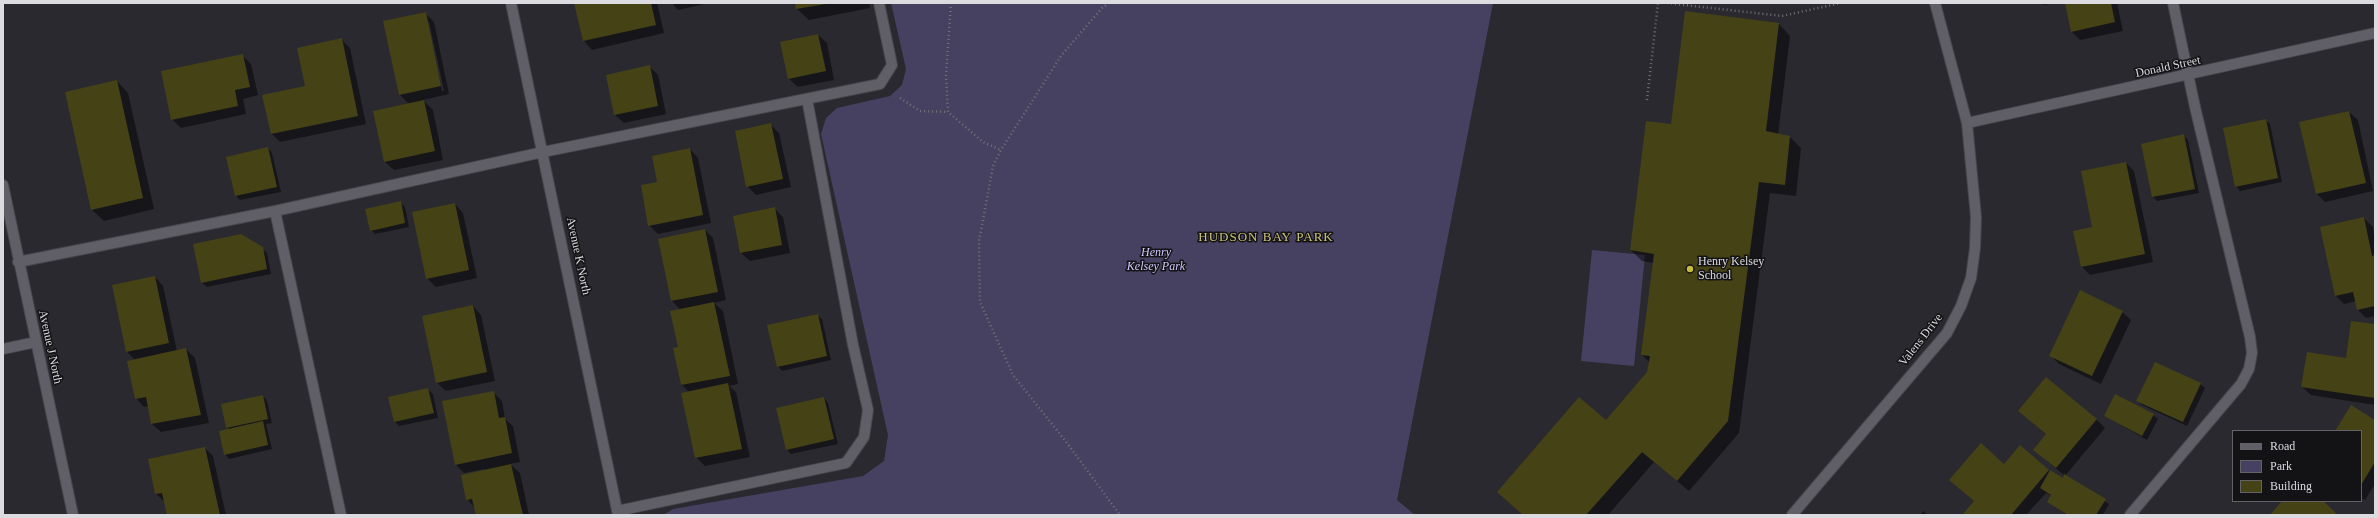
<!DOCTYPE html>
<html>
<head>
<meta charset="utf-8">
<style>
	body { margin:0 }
	#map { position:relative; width:2378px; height:518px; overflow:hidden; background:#2a2930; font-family:Georgia,serif }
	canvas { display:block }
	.frame { position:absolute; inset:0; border:4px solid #dcdbe0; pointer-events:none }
	.legend { position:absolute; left:2232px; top:430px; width:130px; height:72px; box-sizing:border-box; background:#131215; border:1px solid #636266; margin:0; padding:5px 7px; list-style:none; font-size:12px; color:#dcdbe0 }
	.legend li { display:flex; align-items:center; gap:8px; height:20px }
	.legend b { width:20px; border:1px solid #636266 }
</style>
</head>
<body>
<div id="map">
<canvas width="2378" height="518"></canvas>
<div class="frame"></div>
<ul class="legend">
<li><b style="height:5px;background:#605f67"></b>Road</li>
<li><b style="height:11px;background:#474161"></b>Park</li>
<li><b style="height:11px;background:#454216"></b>Building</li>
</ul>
</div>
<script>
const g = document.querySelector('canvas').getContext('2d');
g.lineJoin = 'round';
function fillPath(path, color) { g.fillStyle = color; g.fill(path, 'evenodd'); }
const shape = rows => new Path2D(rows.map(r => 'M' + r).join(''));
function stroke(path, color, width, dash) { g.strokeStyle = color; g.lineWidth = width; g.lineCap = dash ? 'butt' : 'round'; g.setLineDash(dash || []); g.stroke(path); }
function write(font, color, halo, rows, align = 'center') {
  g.font = font + ' Georgia,serif'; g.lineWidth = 3; g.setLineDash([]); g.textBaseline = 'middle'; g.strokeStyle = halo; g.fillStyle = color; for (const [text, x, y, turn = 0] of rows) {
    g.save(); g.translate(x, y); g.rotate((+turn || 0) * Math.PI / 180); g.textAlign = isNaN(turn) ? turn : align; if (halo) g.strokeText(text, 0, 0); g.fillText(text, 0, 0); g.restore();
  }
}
fillPath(shape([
	[891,3,1493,3,1397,500,1415,515,663,515,673,509,863,476,884,461,888,435,821,134,826,118,837,108,890,96,902,85,906,69],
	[1592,250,1645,255,1634,366,1581,361]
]), '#474161');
fillPath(shape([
	[575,3,657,3,664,33,592,50,584,41],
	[672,3,709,3,678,10],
	[796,3,869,3,870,8,809,20,797,9],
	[2042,3,2053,3,2044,5],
	[2066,3,2117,3,2123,31,2080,40,2072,32],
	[1686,12,1779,24,1790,36,1778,135,1790,137,1801,148,1796,196,1770,193,1739,433,1689,491,1654,462,1608,515,1523,515,1648,373,1650,363,1642,355,1654,263,1642,261,1631,250,1672,125],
	[425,13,434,22,449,94,423,100,433,110,443,160,394,170,385,162,374,112,409,104,400,95],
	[427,22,429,22,444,91,442,91],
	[818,35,827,43,834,80,798,87,789,79,782,43],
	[341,39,350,48,366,124,280,142,272,134,264,96,306,87],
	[242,55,251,64,258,95,243,99,246,114,181,128,172,119],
	[649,66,658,75,666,114,624,123,615,115],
	[117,81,128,93,154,209,104,221,92,210],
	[2349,112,2358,120,2373,191,2325,202,2316,193],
	[2265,120,2270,124,2282,182,2240,191,2236,186],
	[770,124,779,133,791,187,756,195,747,186],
	[2183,135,2188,140,2199,193,2157,201,2153,197],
	[268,148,272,153,281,192,240,200,236,196,227,157],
	[690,149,698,158,711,223,658,234,649,225,658,182],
	[2126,163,2134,171,2153,262,2090,275,2081,266,2093,228],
	[400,202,405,207,409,227,375,234,371,230],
	[455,204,463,213,477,278,436,287,427,278],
	[774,208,783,217,790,253,750,261,741,253,734,216],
	[2364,218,2373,227,2375,238,2375,316,2366,318,2358,310,2356,301,2344,304,2335,295],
	[705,230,713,238,726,300,714,303,723,311,738,384,729,386,736,392,750,457,705,466,696,457,689,392,682,385,674,349,679,348,681,310,672,301],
	[194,245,262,248,267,253,271,274,207,287,202,283],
	[155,277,163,286,177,351,186,349,195,358,209,423,161,432,152,424,149,406,144,407,136,398,135,360,127,352,113,286],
	[473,306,481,315,495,381,446,391,437,383],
	[2122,312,2131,320,2101,384,2059,364,2050,355],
	[817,315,822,319,831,360,782,371,778,366],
	[2375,325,2375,405,2311,395,2302,387,2346,359],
	[2200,384,2205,388,2187,426,2142,405,2138,400],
	[428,390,433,394,438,418,399,426,395,422,389,398],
	[493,392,502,401,505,419,513,426,520,462,510,464,520,473,529,515,477,515,475,508,467,499,485,469,464,473,456,465],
	[263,396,267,401,272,423,266,424,272,449,229,459,225,454,229,429,227,427],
	[824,398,828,403,838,444,791,454,787,450],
	[2019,411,2096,419,2105,428,2065,476,2109,504,2103,515,2067,515,2048,502,2052,496,2046,493,2026,515,1964,515,2020,447,2050,472,2063,479,2065,476,2034,450,2047,435],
	[2153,415,2158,419,2147,440,2105,416],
	[2375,421,2375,484,2365,500,2361,498,2361,431,2336,431],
	[205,448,213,456,226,515,168,515,166,503,156,494],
	[1923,511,1928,515,1920,515]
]), '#0007');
fillPath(shape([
	[574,3,651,3,656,25,583,41],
	[795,3,826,3,826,4,796,9],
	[2065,3,2111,3,2115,22,2071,32],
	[1685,11,1779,23,1766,131,1790,136,1785,185,1759,182,1728,421,1677,481,1642,452,1586,515,1523,515,1497,492,1579,397,1606,420,1647,372,1650,356,1641,355,1654,254,1630,250,1646,121,1671,124],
	[426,12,441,86,399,95,383,21],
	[818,34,826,71,788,79,780,42],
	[342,38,358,116,271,134,262,95,305,86,297,48],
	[243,54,250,87,235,90,238,106,171,120,161,71],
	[650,65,658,106,614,115,606,75],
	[117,80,143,198,91,210,65,92],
	[424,100,435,151,384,162,373,111],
	[2349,111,2366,183,2316,194,2299,122],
	[2266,119,2278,178,2235,187,2223,128],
	[771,123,783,179,746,187,735,131],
	[2184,134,2195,189,2152,197,2141,144],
	[268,147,277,187,235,196,226,157],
	[690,148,703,215,648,226,641,185,657,182,652,156],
	[2126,162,2145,254,2081,267,2073,231,2092,227,2081,171],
	[401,201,405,223,370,231,365,209],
	[455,203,469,270,426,279,412,212],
	[775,207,782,245,740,253,733,216],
	[2364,217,2372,256,2375,255,2375,306,2357,310,2353,292,2335,296,2320,227],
	[705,229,718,292,671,301,658,239],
	[241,234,263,247,267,269,201,283,193,244],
	[155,276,169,343,126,352,112,285],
	[2080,290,2123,311,2092,376,2049,356],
	[714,302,730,376,681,385,673,348,678,347,670,311],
	[473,305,487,372,436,383,422,316],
	[818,314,827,356,777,367,767,325],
	[2351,321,2375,324,2375,398,2301,387,2307,352,2346,358],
	[186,348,201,415,151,424,146,397,135,399,127,361],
	[2155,362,2201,383,2183,422,2136,401],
	[2046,377,2097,419,2056,468,2033,450,2046,434,2018,411],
	[728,383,742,449,695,458,681,393],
	[428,388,434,413,394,422,388,397],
	[494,391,499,418,505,417,512,453,455,465,442,401],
	[2115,394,2154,414,2142,436,2104,416],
	[263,395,268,419,226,428,221,404],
	[824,397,834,439,786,450,776,408],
	[2351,405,2375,420,2375,462,2361,485,2361,431,2335,431],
	[263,421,268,445,224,455,219,431],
	[1981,443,2004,464,2020,445,2049,470,2011,515,1962,515,1974,501,1949,480],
	[205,447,220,515,167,515,162,493,155,494,148,459],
	[511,464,523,515,476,515,472,499,466,500,461,475],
	[2050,470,2063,478,2064,474,2106,499,2096,515,2068,515,2047,502,2051,495,2040,488],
	[2282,501,2323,501,2336,513,2334,515,2270,515]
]), '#454216');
const minor = shape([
	[511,3,618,515],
	[1967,123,2375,33],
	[3,185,73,515],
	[275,211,341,515],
	[18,262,275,211,543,152,880,84,892,65,879,3],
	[3,349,36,342],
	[617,511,846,463,864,437,868,410,853,345,807,99],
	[1792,515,1947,333,1961,306,1971,278,1975,248,1976,217,1967,123,1935,3],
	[2130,515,2241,384,2249,369,2252,353,2250,337,2195,107,2173,3]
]);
stroke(minor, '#47464c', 12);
stroke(shape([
	[951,3,946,75,948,112,983,142,1001,150],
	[1109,3,1102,8,1061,56,1001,150,993,166,979,241,980,302,1013,375,1067,443,1120,515],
	[1667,3,1782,16,1841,3],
	[900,98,920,111,948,112],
	[1647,100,1658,3]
]), '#727177', 2.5, [1, 3]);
stroke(minor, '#605f67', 10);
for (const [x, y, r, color] of [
	[1690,269,4,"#c6bc3c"]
]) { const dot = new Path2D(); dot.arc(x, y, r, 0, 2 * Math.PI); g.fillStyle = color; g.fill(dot); stroke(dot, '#131215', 1.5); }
write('12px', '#dcdbe0', '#131215', [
	["Donald Street",2168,67,-12],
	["Avenue K North",578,256,78],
	["Valens Drive",1921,340,-52],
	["Avenue J North",50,347,78]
]);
write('italic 12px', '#d0c8fe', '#131215', [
	["Henry",1156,253],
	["Kelsey Park",1156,267]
]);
write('12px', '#dcdbe0', '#131215', [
	["Henry Kelsey",1698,262],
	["School",1698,276]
], 'left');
g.letterSpacing = '1px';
write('13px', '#cbc577', '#131215', [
	["HUDSON BAY PARK",1266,238]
]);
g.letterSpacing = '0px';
</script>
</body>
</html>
